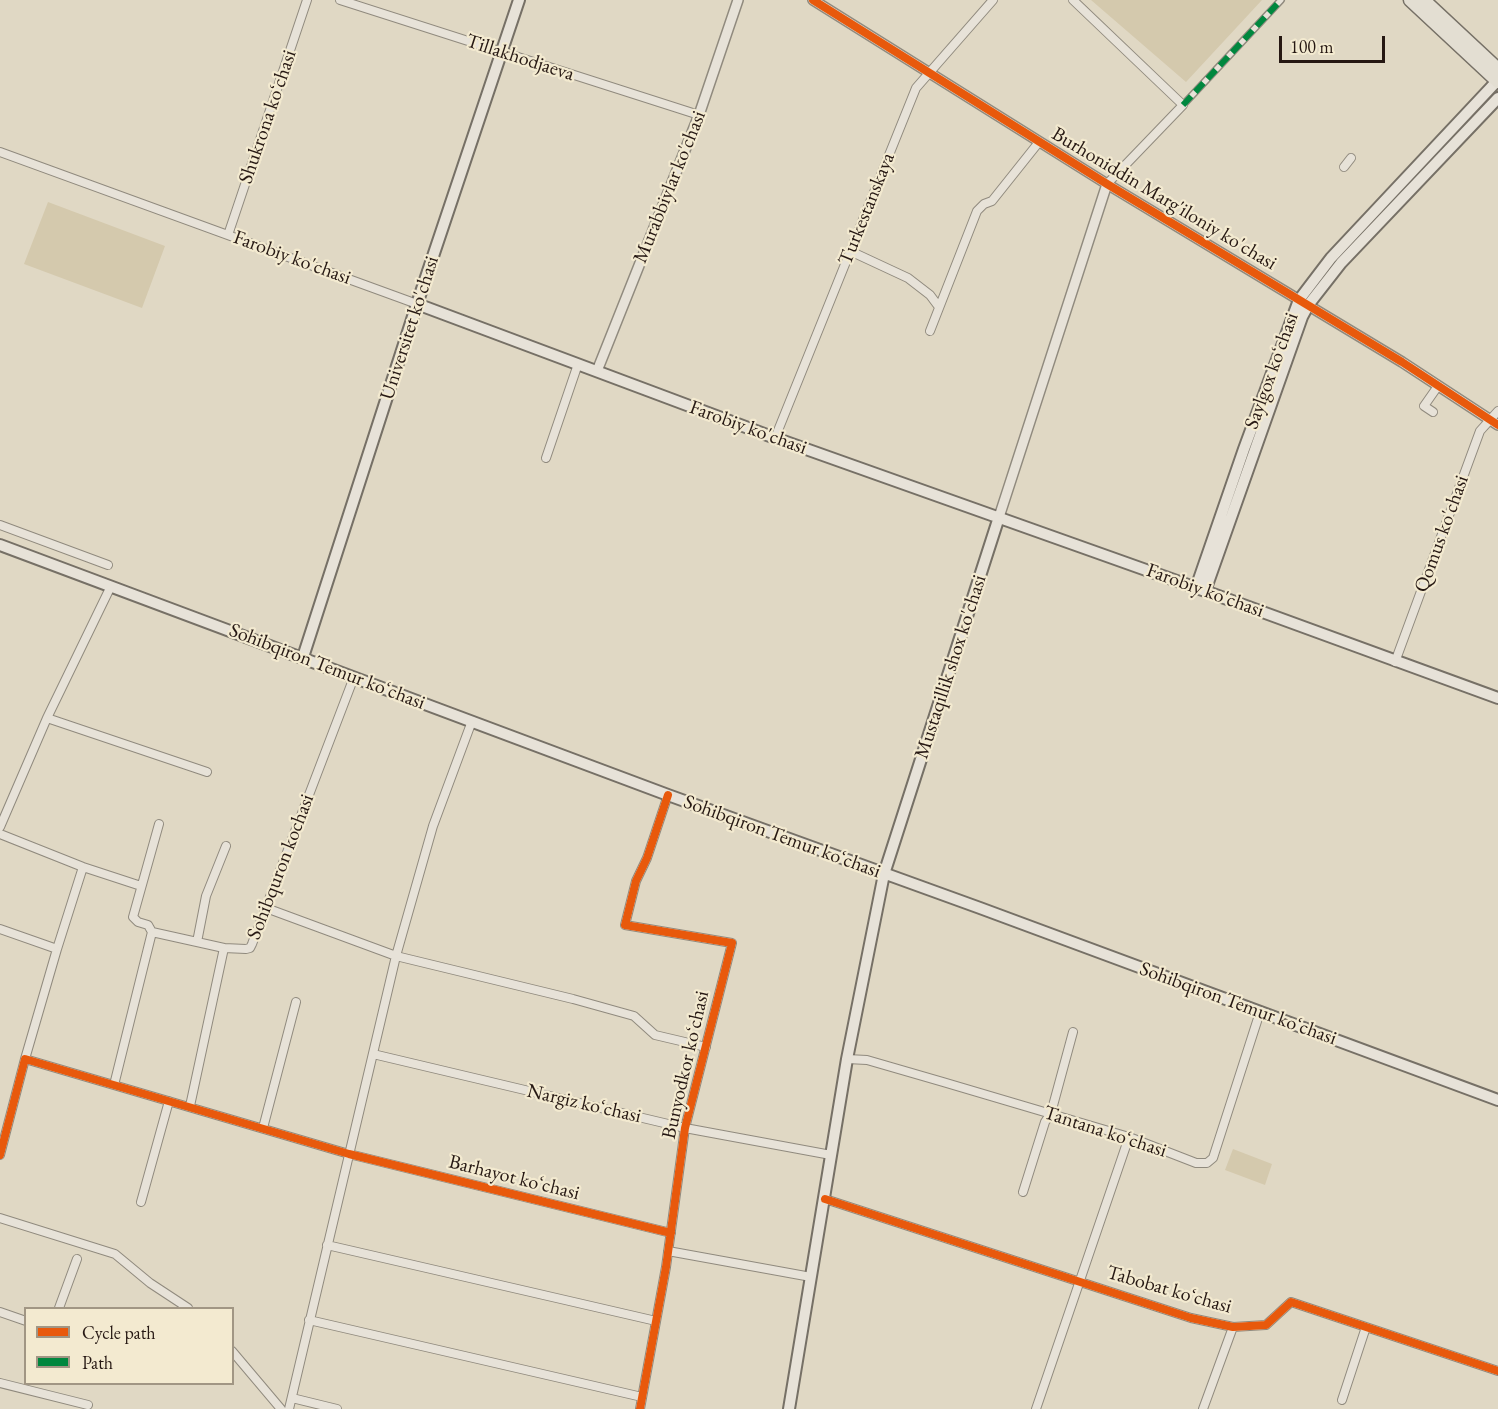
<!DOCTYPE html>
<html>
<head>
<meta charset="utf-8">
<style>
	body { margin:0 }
	#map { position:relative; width:1498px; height:1409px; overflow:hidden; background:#e0d8c4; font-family:"EB Garamond",serif }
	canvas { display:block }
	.legend { position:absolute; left:24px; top:1307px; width:210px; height:78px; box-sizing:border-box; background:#f3ead0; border:2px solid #a19684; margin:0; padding:8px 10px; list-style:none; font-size:18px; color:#261813 }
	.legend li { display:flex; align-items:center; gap:12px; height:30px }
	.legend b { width:30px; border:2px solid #a19684 }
	.scale { position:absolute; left:1279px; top:36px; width:106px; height:27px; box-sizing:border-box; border:3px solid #261813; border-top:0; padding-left:8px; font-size:18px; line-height:21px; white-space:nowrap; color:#261813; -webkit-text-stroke:4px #f3ead0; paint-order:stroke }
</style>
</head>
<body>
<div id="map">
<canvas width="1498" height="1409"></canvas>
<ul class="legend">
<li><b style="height:8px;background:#e8590c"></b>Cycle path</li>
<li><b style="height:8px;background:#00873e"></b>Path</li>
</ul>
<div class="scale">100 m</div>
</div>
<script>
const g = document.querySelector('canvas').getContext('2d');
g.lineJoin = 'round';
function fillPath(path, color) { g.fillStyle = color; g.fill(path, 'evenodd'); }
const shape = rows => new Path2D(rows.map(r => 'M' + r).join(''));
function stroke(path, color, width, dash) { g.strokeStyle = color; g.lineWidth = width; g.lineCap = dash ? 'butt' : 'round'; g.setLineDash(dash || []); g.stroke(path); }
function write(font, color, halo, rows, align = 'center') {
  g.font = font + ' "EB Garamond",serif'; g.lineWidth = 4.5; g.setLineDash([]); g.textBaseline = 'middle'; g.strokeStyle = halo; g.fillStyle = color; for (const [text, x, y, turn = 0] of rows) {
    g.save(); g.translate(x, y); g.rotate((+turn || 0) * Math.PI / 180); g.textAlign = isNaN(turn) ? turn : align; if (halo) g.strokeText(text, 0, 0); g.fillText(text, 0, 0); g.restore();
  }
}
fillPath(shape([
	[1091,0,1262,0,1186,82],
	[48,202,165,246,142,308,24,264],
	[1233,1149,1272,1164,1265,1185,1225,1170]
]), '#d4c9ad');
const pedestrian = shape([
	[1183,105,1281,0]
]);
const minor = shape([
	[340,0,699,115],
	[1073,0,1183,105,1107,184],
	[0,152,417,304],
	[1344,167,1351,158],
	[228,235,307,0],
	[850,251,908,278,930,295,939,307],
	[930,331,977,211,984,204,992,201,1039,142],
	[1433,412,1424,406,1438,386],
	[775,438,916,88,993,0],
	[546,458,578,364],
	[0,525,108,565],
	[1395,662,1480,431,1498,411],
	[47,718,207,772],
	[0,827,47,718,111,586],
	[0,834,83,867,141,886],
	[266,908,396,956,573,999,634,1016,655,1035,706,1047],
	[0,929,57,949,83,867],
	[152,932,224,948],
	[197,942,206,896,226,846],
	[373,1054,685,1128,831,1155],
	[25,1059,57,949],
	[847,1059,867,1060,943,1082,1129,1137,1196,1163,1207,1163,1213,1158,1260,1012],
	[114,1085,152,932,148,925,138,922,133,917,159,824],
	[190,1106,224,948,246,949,250,948,252,944,354,677],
	[263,1128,296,1002],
	[0,1155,25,1059,349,1154,671,1233],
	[1023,1192,1045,1122,1051,1113,1073,1032],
	[825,1199,1191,1318,1233,1327,1266,1325,1291,1302,1498,1371],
	[141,1202,169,1101],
	[0,1218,115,1254,150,1283,188,1308],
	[327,1245,656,1321],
	[668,1251,811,1277],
	[59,1308,77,1259],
	[0,1312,26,1321],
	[309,1320,642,1397],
	[232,1351,281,1409],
	[0,1383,88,1405],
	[292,1398,337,1409],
	[1342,1400,1366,1327],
	[289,1409,396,956,433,826,472,721],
	[640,1409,666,1267,685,1128,732,943,625,925,636,881,647,858,668,795],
	[1036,1409,1129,1137],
	[1203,1409,1233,1327]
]);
const tertiary = shape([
	[813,0,1107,184,1402,362,1498,425],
	[597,371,699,115,738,0],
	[999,517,1107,184]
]);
const secondary = shape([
	[417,304,775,438,1205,591,1498,698],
	[0,545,668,795,980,908,1498,1100],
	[1196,588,1244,449,1299,300,1331,258,1498,80],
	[1205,591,1302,317,1309,304,1341,263,1498,98],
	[303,657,417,304,519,0],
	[789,1409,847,1059,884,874,999,517]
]);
const primary = shape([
	[1410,0,1498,82],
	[1424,0,1498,69]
]);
stroke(pedestrian, '#908a7e', 8);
stroke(minor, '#908a7e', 10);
stroke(tertiary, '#908a7e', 12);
stroke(secondary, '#767066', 14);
stroke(primary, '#767066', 15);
stroke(pedestrian, '#e7e2d8', 5);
stroke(minor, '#e7e2d8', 8);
stroke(tertiary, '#e7e2d8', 9);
stroke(secondary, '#e7e2d8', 10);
stroke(primary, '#e3ded2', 12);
stroke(shape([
	[1183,105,1281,0]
]), '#00873e', 6, [12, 6]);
stroke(shape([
	[813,0,1107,184,1402,362,1498,425],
	[0,1155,25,1059,349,1154,671,1233],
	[825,1199,1191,1318,1233,1327,1266,1325,1291,1302,1498,1371],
	[640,1409,666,1267,685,1128,732,943,625,925,636,881,647,858,668,795]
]), '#e8590c', 8);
write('20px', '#261813', '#f3ead0', [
	["Tillakhodjaeva",520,58,18],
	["Shukrona koʻchasi",268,117,-71],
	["Murabbiylar ko'chasi",670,187,-68],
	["Burhoniddin Marg'iloniy ko'chasi",1164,199,31],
	["Turkestanskaya",867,209,-68],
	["Farobiy ko'chasi",292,258,20],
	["Universitet ko'chasi",410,328,-72],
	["Saylgox koʻchasi",1272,371,-70],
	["Farobiy ko'chasi",748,428,20],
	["Qomus ko'chasi",1442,534,-70],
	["Farobiy ko'chasi",1205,591,20],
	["Sohibqiron Temur koʻchasi",327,667,21],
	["Mustaqillik shox ko'chasi",951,667,-72],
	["Sohibqiron Temur koʻchasi",782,837,20],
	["Sohibquron kochasi",281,867,-69],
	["Sohibqiron Temur koʻchasi",1238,1004,20],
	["Bunyodkor koʻchasi",686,1065,-77],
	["Nargiz koʻchasi",584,1104,13],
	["Tantana koʻchasi",1105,1132,18],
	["Barhayot koʻchasi",514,1178,14],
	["Tabobat koʻchasi",1169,1290,16]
]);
</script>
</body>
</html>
